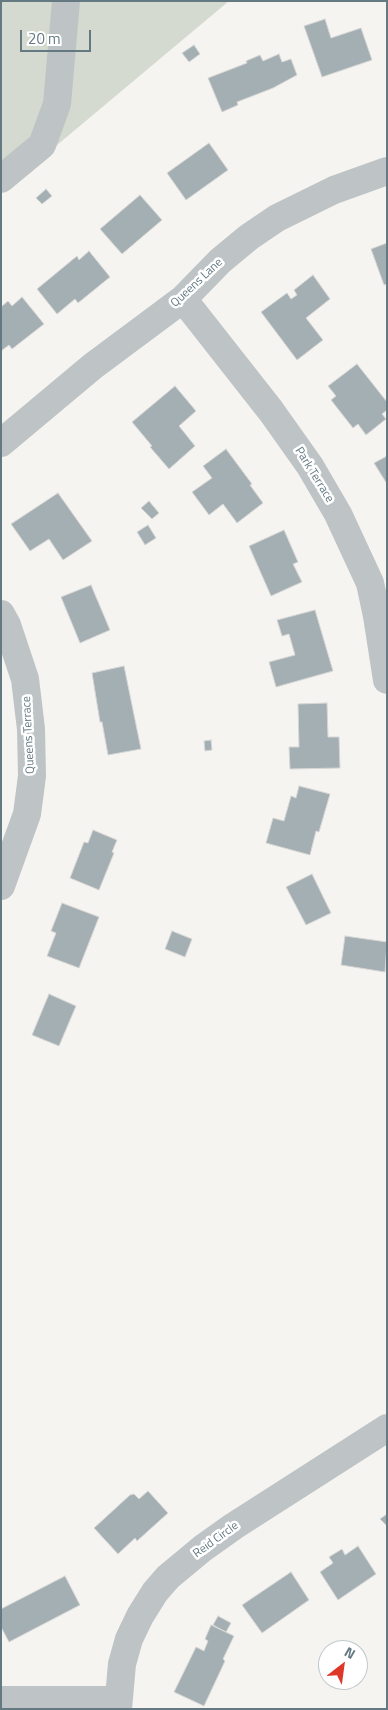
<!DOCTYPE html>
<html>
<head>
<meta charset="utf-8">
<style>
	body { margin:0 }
	#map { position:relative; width:388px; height:1710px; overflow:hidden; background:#f5f4f1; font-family:"Titillium Web",sans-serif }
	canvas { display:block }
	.frame { position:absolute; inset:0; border:2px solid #647982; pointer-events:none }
	.north { position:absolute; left:318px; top:1640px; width:50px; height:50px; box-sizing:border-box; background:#fff; border:1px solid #c1c9cd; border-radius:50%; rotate:30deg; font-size:14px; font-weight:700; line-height:20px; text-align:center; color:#647982 }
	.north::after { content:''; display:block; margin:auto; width:18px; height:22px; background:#df3727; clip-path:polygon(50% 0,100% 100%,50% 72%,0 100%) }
	.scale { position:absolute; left:20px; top:30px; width:71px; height:22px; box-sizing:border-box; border:2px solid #647982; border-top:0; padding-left:6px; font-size:15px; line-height:18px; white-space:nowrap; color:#647982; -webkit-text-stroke:4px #fff; paint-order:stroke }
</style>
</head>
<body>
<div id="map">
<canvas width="388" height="1710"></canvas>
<div class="frame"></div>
<div class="north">N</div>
<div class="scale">20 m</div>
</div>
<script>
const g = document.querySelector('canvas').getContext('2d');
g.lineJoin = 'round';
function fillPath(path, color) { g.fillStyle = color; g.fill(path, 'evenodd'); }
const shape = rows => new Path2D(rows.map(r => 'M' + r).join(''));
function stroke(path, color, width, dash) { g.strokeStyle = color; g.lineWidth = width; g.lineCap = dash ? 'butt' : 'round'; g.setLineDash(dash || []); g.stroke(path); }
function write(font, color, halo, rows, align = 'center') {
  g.font = font + ' "Titillium Web",sans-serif'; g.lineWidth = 5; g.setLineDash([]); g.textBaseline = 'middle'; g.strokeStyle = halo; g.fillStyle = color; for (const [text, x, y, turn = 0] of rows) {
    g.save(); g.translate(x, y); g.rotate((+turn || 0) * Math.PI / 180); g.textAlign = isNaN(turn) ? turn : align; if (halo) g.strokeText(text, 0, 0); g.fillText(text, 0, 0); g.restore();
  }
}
fillPath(shape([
	[1,1,229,1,1,192]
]), '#d5dad0');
const building = shape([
	[325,19,331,38,361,28,372,60,322,77,304,26,325,19],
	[194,45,200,54,189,62,182,53,194,45],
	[279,54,282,62,291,59,297,75,273,88,237,102,238,105,222,112,208,78,247,63,246,61,260,55,263,61,279,54],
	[209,143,228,170,186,200,167,173,209,143],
	[46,189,52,196,42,204,36,198,46,189],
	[140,195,162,220,122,254,100,229,140,195],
	[387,243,387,284,384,285,371,249,387,243],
	[89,251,110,277,78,303,75,299,57,314,37,289,77,256,79,260,89,251],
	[313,275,330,299,306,318,323,340,297,360,261,312,287,293,291,299,297,295,294,290,313,275],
	[22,297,44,324,12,349,9,345,1,351,1,307,8,301,12,306,22,297],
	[357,364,387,402,387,410,382,414,386,419,366,435,358,424,353,428,331,400,336,396,328,386,357,364],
	[175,386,196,411,179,426,195,446,169,469,150,447,152,446,132,422,175,386],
	[226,449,252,484,250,485,263,503,237,523,223,504,209,515,192,492,212,478,203,466,226,449],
	[387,456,387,484,374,463,387,456],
	[58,493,92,541,63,560,49,539,30,551,11,524,58,493],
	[149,501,159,513,152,519,141,508,149,501],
	[148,525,156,538,145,545,137,532,148,525],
	[284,530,298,562,293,564,302,582,271,596,249,546,284,530],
	[91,585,110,630,80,643,61,597,91,585],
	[315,610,333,671,276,687,269,662,295,655,289,634,282,636,277,620,315,610],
	[124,666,141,749,108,755,102,722,100,722,92,673,124,666],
	[327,703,328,737,339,737,340,768,290,769,289,747,299,747,298,704,327,703],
	[211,740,212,750,205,751,204,741,211,740],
	[299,786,330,794,319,832,316,831,310,855,266,843,273,818,284,821,291,796,296,798,299,786],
	[93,830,117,840,112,852,114,853,99,890,70,878,84,842,88,843,93,830],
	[312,874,331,913,306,925,286,887,312,874],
	[62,903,99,917,79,968,47,956,56,933,51,931,62,903],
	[172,931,192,939,185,957,165,949,172,931],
	[345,936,387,942,385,972,341,965,345,936],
	[49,994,76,1006,59,1046,32,1035,49,994],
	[148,1491,168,1513,137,1541,135,1538,118,1554,94,1528,130,1495,134,1494,139,1499,148,1491],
	[387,1514,387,1526,380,1519,387,1514],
	[358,1546,376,1574,338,1600,320,1572,333,1563,329,1557,342,1549,345,1555,358,1546],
	[291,1572,309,1600,262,1633,242,1605,291,1572],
	[65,1576,80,1605,9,1642,1,1627,1,1609,65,1576],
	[218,1616,231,1623,226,1632,213,1625,218,1616],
	[211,1625,234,1636,223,1659,225,1661,204,1706,174,1692,196,1647,204,1651,208,1641,205,1639,211,1625]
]);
fillPath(building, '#a4afb3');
stroke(building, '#d6d6d4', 1);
stroke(shape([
	[1,179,42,145,57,104,66,1],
	[183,299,271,411,310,466,338,514,370,583,377,616,387,680],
	[1,443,93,366,183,299,220,261,249,237,277,218,334,190,387,171],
	[1,614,7,625,25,679,31,729,32,776,27,814,1,886],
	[1,1700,117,1700],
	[118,1709,122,1664,129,1639,140,1616,155,1592,168,1577,203,1548,234,1526,387,1428]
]), '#bec3c5', 28);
write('12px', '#647982', '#fff', [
	["Queens Lane",197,283,-43],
	["Park Terrace",314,475,58],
	["Queens Terrace",29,735,-93],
	["Reid Circle",216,1540,-36]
]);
</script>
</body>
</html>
